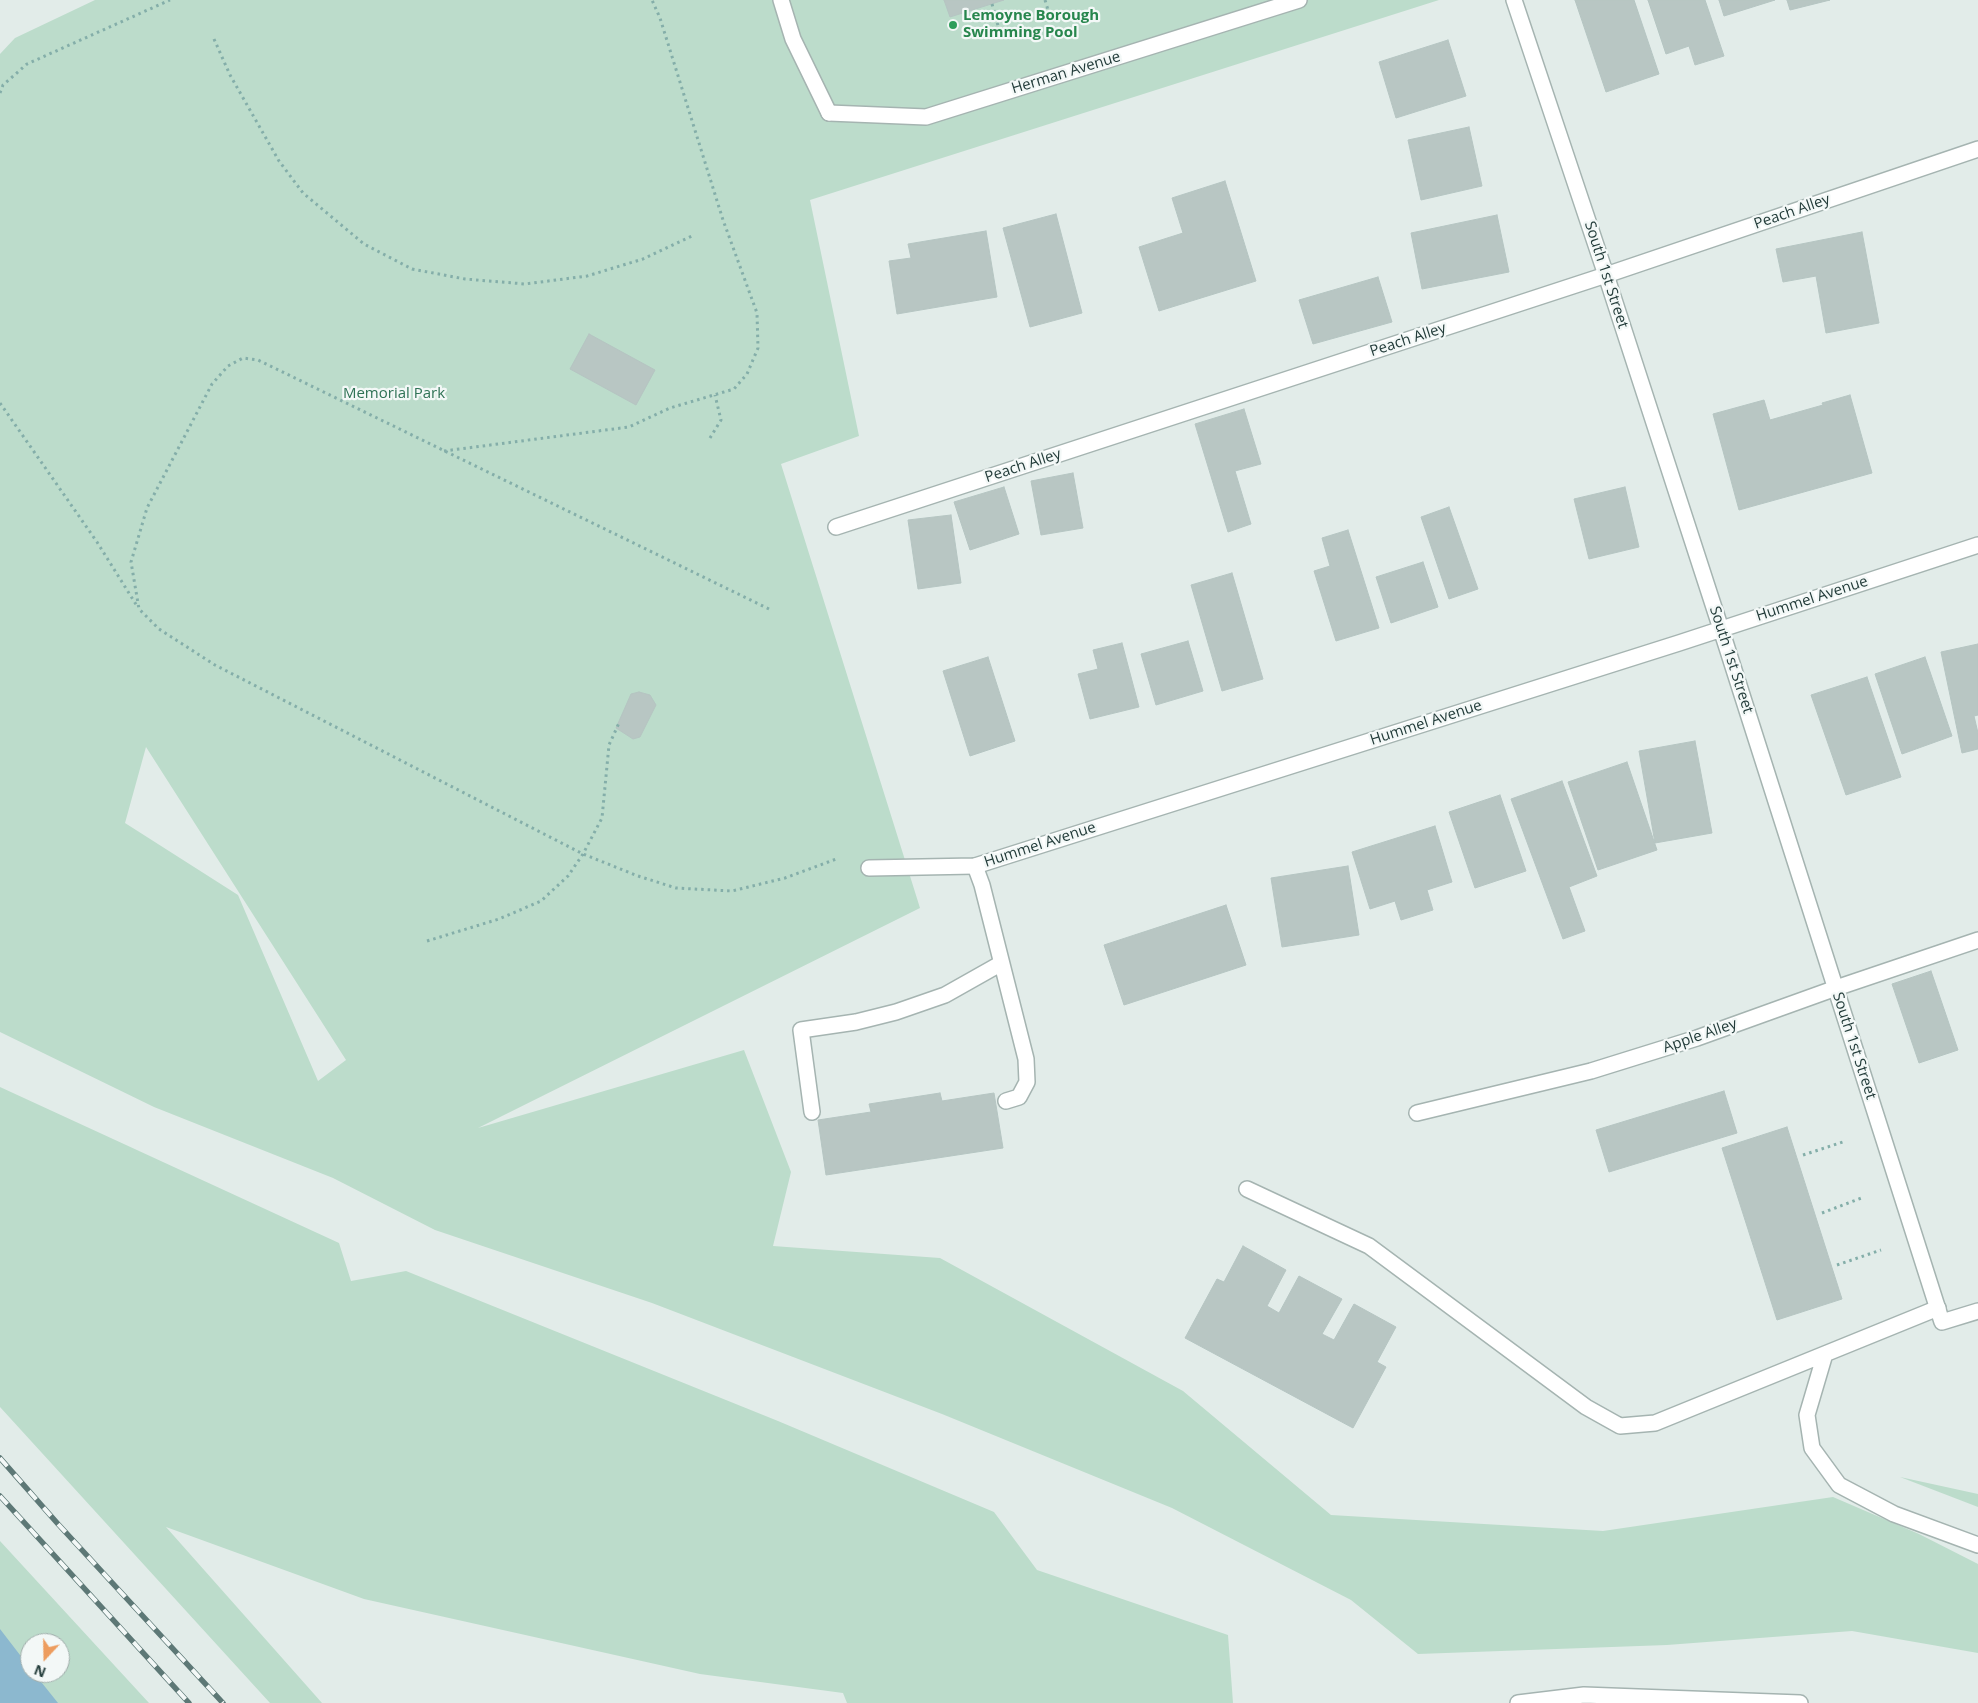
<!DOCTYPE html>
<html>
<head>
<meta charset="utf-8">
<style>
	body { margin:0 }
	#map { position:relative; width:1978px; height:1703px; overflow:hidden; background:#e2ece9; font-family:"Open Sans",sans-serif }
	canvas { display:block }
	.north { position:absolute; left:20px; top:1633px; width:50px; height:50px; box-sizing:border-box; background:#f3f8f7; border:1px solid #a0adab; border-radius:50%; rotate:201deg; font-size:14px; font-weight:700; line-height:20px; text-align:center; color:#233c3a }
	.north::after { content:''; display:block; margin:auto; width:18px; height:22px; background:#ed9d5f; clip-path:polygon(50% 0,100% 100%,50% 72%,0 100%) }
</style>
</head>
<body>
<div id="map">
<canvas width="1978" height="1703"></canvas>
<div class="north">N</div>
</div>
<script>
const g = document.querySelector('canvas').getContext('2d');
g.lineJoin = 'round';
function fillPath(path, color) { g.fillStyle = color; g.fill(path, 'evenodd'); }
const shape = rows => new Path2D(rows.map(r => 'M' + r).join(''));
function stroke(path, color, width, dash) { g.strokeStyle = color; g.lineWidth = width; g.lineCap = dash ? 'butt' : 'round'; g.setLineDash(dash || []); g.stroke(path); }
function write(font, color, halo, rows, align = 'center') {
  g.font = font + ' "Open Sans",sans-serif'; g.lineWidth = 4.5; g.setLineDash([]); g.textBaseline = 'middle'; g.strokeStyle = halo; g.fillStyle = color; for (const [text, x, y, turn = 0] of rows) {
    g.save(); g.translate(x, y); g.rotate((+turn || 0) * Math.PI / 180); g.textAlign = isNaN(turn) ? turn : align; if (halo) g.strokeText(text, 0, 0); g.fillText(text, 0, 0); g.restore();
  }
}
fillPath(shape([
	[95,0,1439,0,810,200,859,436,781,464,920,908,478,1128,744,1050,791,1172,773,1246,940,1258,1183,1391,1331,1515,1603,1531,1833,1497,1919,1534,1978,1564,1978,1653,1852,1631,1667,1645,1418,1654,1351,1600,1172,1508,942,1414,652,1303,435,1230,333,1178,154,1107,0,1032,0,54,15,38],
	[146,747,346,1060,318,1081,238,895,125,823],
	[0,1087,339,1243,351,1281,406,1271,778,1421,994,1512,1037,1570,1228,1635,1233,1703,847,1703,843,1693,700,1674,364,1599,166,1527,322,1703,270,1703,0,1407],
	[1900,1477,1978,1494,1978,1507],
	[0,1541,149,1703,51,1703,0,1648],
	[30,1643,60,1643,60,1673,30,1673]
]), '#bcdccb');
fillPath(shape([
	[0,1629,30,1668,30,1673,34,1673,58,1703,0,1703]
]), '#8cb8cf');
const building = shape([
	[944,0,1004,0,950,17,944,0],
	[1575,0,1634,0,1659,74,1606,92,1575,0],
	[1648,0,1705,0,1724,56,1695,65,1689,46,1666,54,1648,0],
	[1719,0,1775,0,1724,16,1719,0],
	[1787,0,1830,0,1790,10,1787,0],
	[1448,40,1466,96,1396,118,1379,62,1448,40],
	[1469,127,1482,186,1421,200,1408,140,1469,127],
	[1225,181,1256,281,1159,311,1139,247,1183,233,1172,198,1225,181],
	[1056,214,1082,313,1030,327,1003,228,1056,214],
	[1497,215,1509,272,1422,289,1411,233,1497,215],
	[986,231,997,297,897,314,889,261,911,258,908,244,986,231],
	[1862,232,1879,323,1826,333,1816,276,1783,282,1776,249,1862,232],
	[1378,277,1392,322,1313,344,1299,300,1378,277],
	[589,334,655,370,636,405,570,369,589,334],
	[1850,395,1872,473,1739,510,1713,414,1764,400,1770,420,1823,405,1822,403,1850,395],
	[1244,409,1261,464,1235,471,1251,524,1228,532,1195,424,1244,409],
	[1073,473,1083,528,1041,535,1031,481,1073,473],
	[1004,487,1019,534,970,550,954,502,1004,487],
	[1625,487,1639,547,1589,559,1574,499,1625,487],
	[1449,507,1478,589,1449,599,1421,517,1449,507],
	[951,515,961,583,918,589,908,520,951,515],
	[1348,530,1379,628,1336,641,1314,571,1330,566,1322,538,1348,530],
	[1423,562,1438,607,1391,623,1376,577,1423,562],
	[1232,573,1263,679,1222,691,1191,585,1232,573],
	[1188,641,1203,691,1156,705,1141,654,1188,641],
	[1122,643,1139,707,1090,719,1078,674,1098,669,1093,650,1122,643],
	[1978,644,1978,715,1974,716,1978,733,1978,749,1962,753,1941,652,1978,644],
	[988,657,1015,741,970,756,943,671,988,657],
	[1925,657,1952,736,1902,754,1875,674,1925,657],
	[1867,677,1901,777,1846,795,1811,695,1867,677],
	[639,692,650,695,656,705,640,737,633,739,616,728,631,694,639,692],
	[1695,741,1712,833,1655,843,1639,751,1695,741],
	[1627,762,1657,850,1598,870,1568,782,1627,762],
	[1562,781,1597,876,1569,887,1585,931,1563,939,1511,799,1562,781],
	[1500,795,1526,871,1475,888,1449,812,1500,795],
	[1435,826,1452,882,1427,890,1433,910,1401,920,1395,901,1370,909,1352,852,1435,826],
	[1348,866,1359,935,1282,947,1271,878,1348,866],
	[1226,905,1246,965,1124,1005,1104,945,1226,905],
	[1931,971,1958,1050,1919,1063,1892,984,1931,971],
	[1724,1091,1737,1133,1609,1172,1596,1130,1724,1091],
	[940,1093,942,1101,994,1093,1003,1148,826,1175,818,1120,871,1112,869,1104,940,1093],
	[1787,1127,1842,1299,1777,1320,1722,1148,1787,1127],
	[1243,1246,1286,1270,1267,1306,1279,1313,1299,1276,1342,1299,1322,1334,1334,1340,1354,1304,1396,1327,1377,1362,1386,1367,1353,1428,1185,1338,1217,1279,1224,1282,1243,1246]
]);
fillPath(building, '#b8c6c3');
stroke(building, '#b5c5c2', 1);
const lane = shape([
	[781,0,793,39,829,113],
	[836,527,1606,275,1978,149],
	[975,866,982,885,1026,1059,1027,1082,1019,1097,1006,1101],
	[812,1112,801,1030,856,1022,896,1012,945,995,1000,964],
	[1417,1113,1591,1071,1697,1038,1836,988,1978,940],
	[1247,1189,1369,1246,1586,1407,1620,1426,1655,1423,1938,1308],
	[1825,1354,1807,1415,1812,1448,1839,1485,1894,1514,1978,1545],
	[1518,1703,1584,1695,1800,1703]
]);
const street = shape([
	[1514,0,1606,275,1721,629,1942,1322,1978,1311],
	[829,113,926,117,1299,0],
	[869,868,975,866,1679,643,1978,545]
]);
stroke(lane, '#a5b4b1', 18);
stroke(street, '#a5b4b1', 18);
stroke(shape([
	[1045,0,1052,23],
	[992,4,1002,40],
	[214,39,230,75,279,161,303,193,364,244,412,269,465,279,525,284,587,276,643,259,694,235],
	[0,93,3,85,27,64,170,0],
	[0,403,97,542,137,606],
	[710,438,721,420,715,395],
	[444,451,629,427,670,408,734,389,747,374,758,348,757,313,723,220,660,18,652,0],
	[769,609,258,360,243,358,228,366,212,384,147,508,131,562,139,609,159,629,215,665,583,854,638,876,676,888,732,891,785,878,839,858],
	[427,941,499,919,541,901,568,876,583,854,602,818,609,745,619,723],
	[1803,1155,1846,1141],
	[1822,1213,1864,1197],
	[1837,1265,1881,1250]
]), '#84aea9', 3, [2.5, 4]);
stroke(lane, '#fff', 15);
stroke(street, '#fff', 15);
const rail = shape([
	[0,1458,58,1524,223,1703],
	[0,1496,189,1703]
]);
stroke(rail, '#5d7876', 5.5);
stroke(rail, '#f3f8f7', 4, [11]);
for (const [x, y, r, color] of [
	[953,25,5,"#2e9e5b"]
]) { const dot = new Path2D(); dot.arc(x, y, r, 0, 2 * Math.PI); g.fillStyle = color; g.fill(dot); stroke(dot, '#f3f8f7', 2); }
write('bold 15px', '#27864d', '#f3f8f7', [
	["Lemoyne Borough",963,16],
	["Swimming Pool",963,33]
], 'left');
write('15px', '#233c3a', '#f3f8f7', [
	["Herman Avenue",1066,73,-17],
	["Peach Alley",1792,212,-19],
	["South 1st Street",1606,275,72],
	["Peach Alley",1408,340,-18],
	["Peach Alley",1023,466,-18],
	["Hummel Avenue",1812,599,-18],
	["South 1st Street",1731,660,72],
	["Hummel Avenue",1426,723,-18],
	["Hummel Avenue",1040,845,-18],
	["Apple Alley",1700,1036,-19],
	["South 1st Street",1854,1046,72]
]);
write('15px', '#2e7255', '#f3f8f7', [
	["Memorial Park",394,394]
]);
</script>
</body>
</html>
